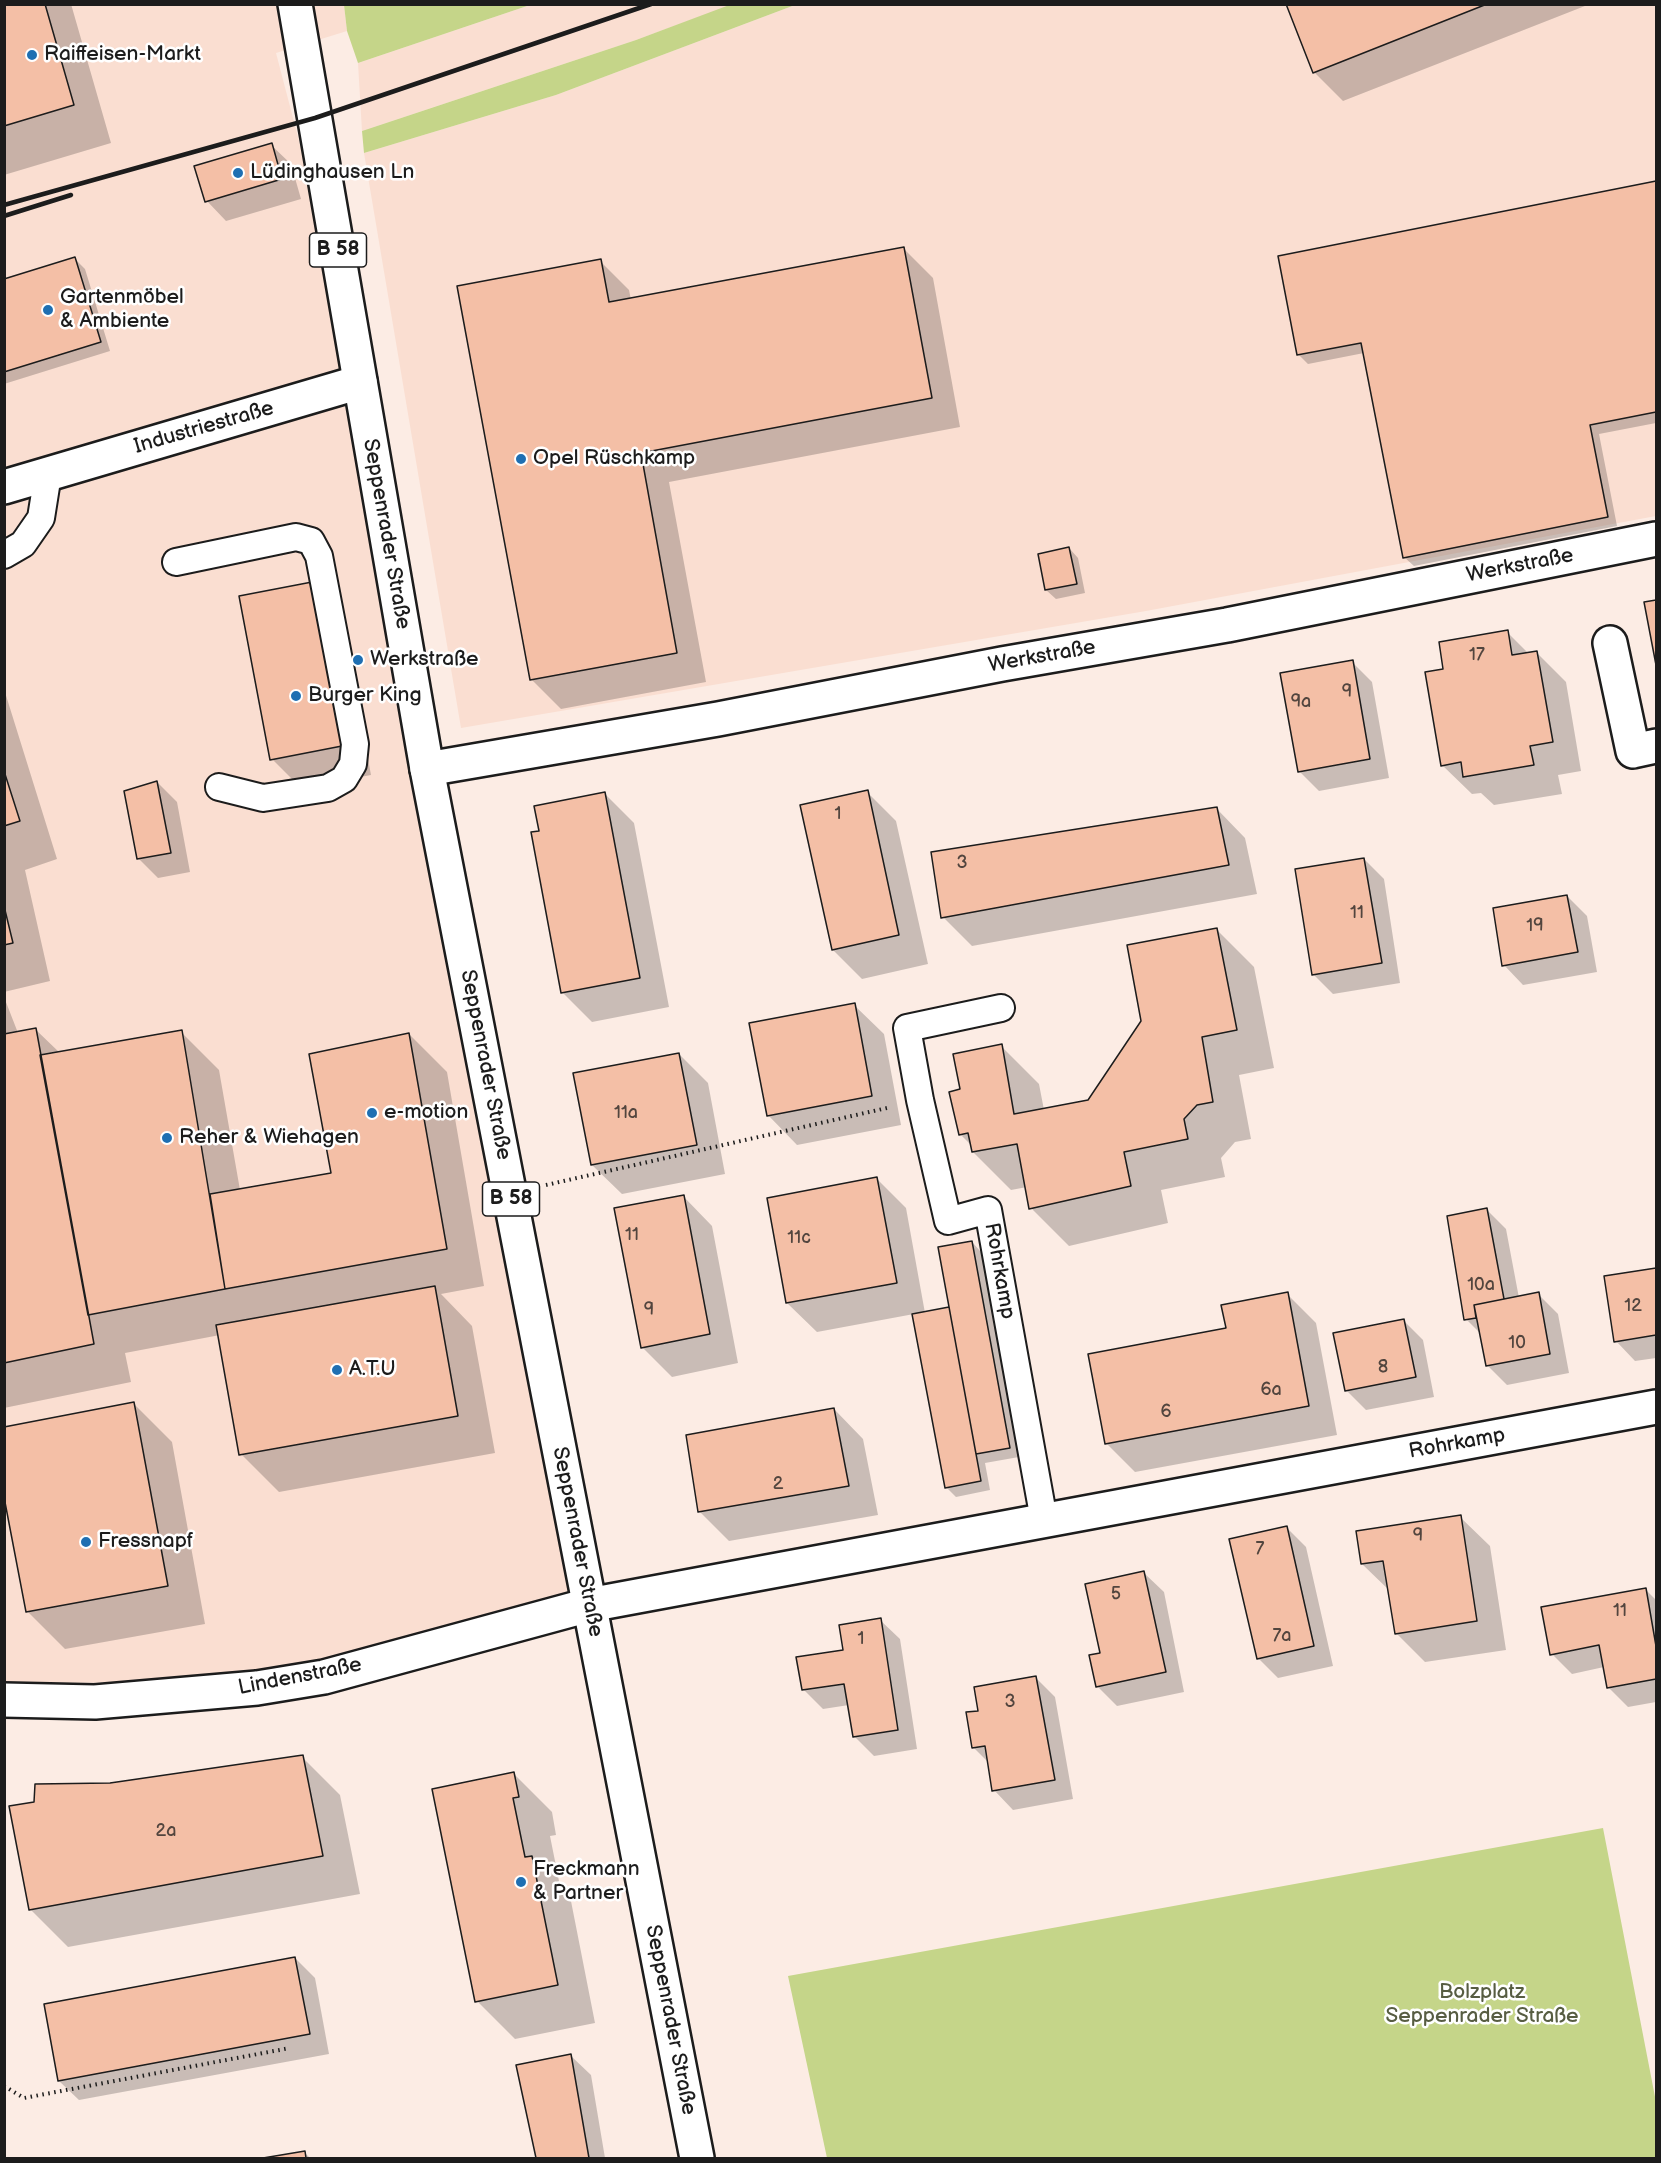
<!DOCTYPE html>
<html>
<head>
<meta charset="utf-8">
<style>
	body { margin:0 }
	#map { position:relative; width:1661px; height:2163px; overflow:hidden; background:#fcece4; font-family:"Balsamiq Sans",sans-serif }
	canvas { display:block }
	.frame { position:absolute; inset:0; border:6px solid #1c1c1c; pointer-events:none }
</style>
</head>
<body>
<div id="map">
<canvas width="1661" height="2163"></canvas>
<div class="frame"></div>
</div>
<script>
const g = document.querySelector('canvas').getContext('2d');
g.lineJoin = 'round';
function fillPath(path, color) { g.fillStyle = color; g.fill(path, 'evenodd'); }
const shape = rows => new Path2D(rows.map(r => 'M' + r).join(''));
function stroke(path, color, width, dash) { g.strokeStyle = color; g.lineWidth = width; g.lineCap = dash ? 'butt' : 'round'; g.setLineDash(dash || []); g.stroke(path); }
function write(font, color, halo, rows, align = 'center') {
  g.font = font + ' "Balsamiq Sans",sans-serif'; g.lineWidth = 5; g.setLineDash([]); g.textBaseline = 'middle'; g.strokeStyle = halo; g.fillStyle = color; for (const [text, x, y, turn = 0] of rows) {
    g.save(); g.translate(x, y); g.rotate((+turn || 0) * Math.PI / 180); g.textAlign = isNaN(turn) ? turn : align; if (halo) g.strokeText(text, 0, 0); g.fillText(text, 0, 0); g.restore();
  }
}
fillPath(shape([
	[4,5,344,5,347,31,276,53,321,225,573,1594,254,1682,5,1683],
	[530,5,732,5,636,40,362,131,358,63],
	[795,5,1656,5,1656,516,1146,611,461,728,364,153,556,95]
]), '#faded1');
fillPath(shape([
	[732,4,795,5,556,95,364,153,362,131,636,40],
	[344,5,344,4,530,5,358,63,347,31],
	[1603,1828,1656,2102,1656,2158,827,2158,788,1976]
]), '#c5d589');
fillPath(shape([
	[4,4,71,4,111,143,4,175],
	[1288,4,1590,4,1343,101,1314,72],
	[271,145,291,164,301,199,226,221,207,201],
	[1656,183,1656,423,1599,434,1617,526,1414,566,1404,557,1364,353,1308,364,1299,355,1280,257],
	[904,249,933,278,960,427,669,482,706,682,561,709,531,679,600,261,629,290,631,300],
	[75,259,85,269,110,351,4,384,4,281],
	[1069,548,1078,558,1085,593,1056,599,1046,590],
	[1656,601,1656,657,1646,603],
	[341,613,371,775,301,788,272,759],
	[1507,632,1529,654,1537,653,1566,682,1581,771,1558,775,1562,794,1494,805,1481,793,1472,794,1442,765,1445,670],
	[1352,662,1372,682,1389,778,1319,791,1299,771],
	[4,689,57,859,25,870,50,981,4,992],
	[157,782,177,802,190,872,158,878,138,858],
	[867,792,896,821,928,964,862,979,833,950],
	[605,794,634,823,669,1007,592,1022,562,992,541,832],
	[1216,808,1245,838,1257,894,972,946,943,917],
	[1364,859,1384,879,1400,983,1333,994,1313,974],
	[1567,896,1587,916,1597,972,1523,985,1504,965],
	[1216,929,1254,967,1274,1068,1239,1075,1251,1139,1235,1142,1221,1158,1225,1177,1161,1190,1168,1223,1069,1246,1031,1208,1027,1187,1011,1190,973,1152,972,1146,960,1134,961,1090,1001,1046,1039,1084,1044,1110,1088,1101],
	[4,997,18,1033,35,1029,60,1053,181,1032,219,1070,240,1190,333,1174,409,1034,447,1072,484,1286,441,1294,472,1326,495,1453,279,1492,241,1454,220,1335,125,1353,131,1382,4,1408],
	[854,1005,884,1034,901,1125,797,1145,768,1115],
	[679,1054,708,1083,725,1174,622,1194,592,1165],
	[877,1179,906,1208,925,1313,951,1308,972,1242,981,1252,1019,1457,985,1463,990,1490,956,1497,946,1487,914,1314,817,1332,787,1303],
	[683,1196,712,1226,738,1363,672,1377,642,1347],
	[1486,1209,1506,1229,1519,1298,1538,1294,1558,1314,1569,1373,1507,1385,1487,1365,1481,1334,1466,1319],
	[1656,1269,1656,1358,1635,1361,1616,1341,1606,1277],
	[1287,1294,1316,1323,1337,1435,1135,1472,1106,1443],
	[1403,1320,1423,1340,1434,1397,1366,1410,1347,1391],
	[134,1404,172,1442,205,1624,65,1649,27,1611],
	[834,1409,863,1439,878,1515,729,1541,700,1512],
	[1460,1517,1490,1546,1506,1650,1425,1662,1396,1633,1390,1591,1362,1564],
	[1286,1527,1306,1547,1333,1666,1278,1678,1258,1658],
	[1144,1573,1164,1592,1184,1692,1117,1706,1097,1686],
	[1646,1590,1656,1600,1656,1702,1628,1707,1608,1687,1604,1667,1572,1674,1552,1654],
	[880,1620,900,1639,917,1749,874,1756,854,1736,849,1705,823,1709,803,1689],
	[1035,1677,1055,1697,1073,1799,1013,1810,994,1790,989,1763,973,1747,980,1712],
	[302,1757,340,1795,360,1894,68,1947,30,1909,35,1804,110,1784],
	[514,1774,552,1812,556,1835,550,1836,560,1886,570,1896,595,2023,515,2039,477,2001],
	[295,1958,315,1978,329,2054,79,2100,59,2081],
	[571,2056,591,2075,605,2158,537,2158,518,2066],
	[304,2152,310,2158,271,2158]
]), '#0003');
const building = shape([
	[4,4,45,4,74,105,4,126,4,4],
	[1286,4,1487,4,1313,73,1286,4],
	[272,143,282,179,205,202,194,166,272,143],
	[1656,181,1656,412,1590,425,1608,517,1403,558,1361,343,1297,355,1278,256,1656,181],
	[904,247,932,398,641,453,677,653,530,680,457,286,601,259,609,302,904,247],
	[75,257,101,342,4,372,4,279,75,257],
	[1069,547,1077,584,1045,590,1038,554,1069,547],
	[312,582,342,746,270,760,239,596,312,582],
	[1656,600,1656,665,1644,602,1656,600],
	[1508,630,1512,655,1537,651,1553,742,1530,746,1534,765,1463,777,1461,762,1441,766,1425,672,1443,669,1439,642,1508,630],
	[1353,660,1370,759,1298,772,1280,673,1353,660],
	[4,771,20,821,4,826,4,771],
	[157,781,171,853,137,859,124,791,157,781],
	[868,790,899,935,832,950,800,805,868,790],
	[605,792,640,978,561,993,531,832,539,831,534,806,605,792],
	[1217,807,1229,865,941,918,931,852,1217,807],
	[1364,858,1382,963,1312,975,1295,869,1364,858],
	[1567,895,1578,952,1502,966,1493,908,1567,895],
	[4,906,13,943,4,945,4,906],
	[1217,928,1237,1030,1202,1037,1213,1102,1197,1105,1184,1119,1188,1139,1124,1152,1131,1186,1029,1209,1017,1144,972,1152,968,1133,959,1135,949,1092,960,1089,953,1054,1002,1044,1014,1114,1088,1100,1141,1021,1127,945,1217,928],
	[855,1003,872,1096,767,1116,749,1023,855,1003],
	[36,1028,94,1344,4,1363,4,1034,36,1028],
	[182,1030,225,1289,88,1315,40,1055,182,1030],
	[409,1033,447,1249,225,1289,210,1194,331,1173,309,1054,409,1033],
	[679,1053,697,1145,591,1165,573,1073,679,1053],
	[877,1177,897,1283,786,1303,767,1198,877,1177],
	[684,1195,710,1334,641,1348,614,1208,684,1195],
	[1487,1208,1504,1299,1474,1305,1476,1318,1464,1320,1447,1216,1487,1208],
	[972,1241,1010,1448,976,1454,938,1247,972,1241],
	[1656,1268,1656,1335,1614,1342,1604,1276,1656,1268],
	[435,1286,458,1416,239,1455,216,1325,435,1286],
	[1288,1292,1309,1406,1105,1444,1088,1354,1226,1328,1221,1305,1288,1292],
	[1539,1292,1550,1354,1486,1366,1474,1305,1539,1292],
	[949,1307,981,1481,945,1488,912,1314,949,1307],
	[1404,1319,1416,1377,1345,1391,1333,1333,1404,1319],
	[134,1402,168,1586,26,1612,4,1497,4,1427,134,1402],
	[834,1408,849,1486,698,1512,686,1435,834,1408],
	[1461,1515,1477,1621,1395,1634,1383,1561,1361,1564,1356,1531,1461,1515],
	[1287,1526,1314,1646,1257,1659,1229,1539,1287,1526],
	[1144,1571,1166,1672,1096,1687,1089,1655,1100,1653,1085,1584,1144,1571],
	[1646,1588,1656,1646,1656,1679,1607,1688,1599,1645,1550,1655,1541,1607,1646,1588],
	[881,1618,898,1730,853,1737,844,1684,802,1690,796,1657,843,1650,839,1625,881,1618],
	[1036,1676,1055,1780,992,1791,985,1746,972,1748,966,1712,978,1711,974,1687,1036,1676],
	[303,1755,323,1856,29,1910,9,1806,34,1802,35,1784,110,1783,303,1755],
	[514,1772,519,1797,513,1798,525,1857,532,1856,558,1985,475,2002,432,1789,514,1772],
	[295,1957,310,2034,58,2081,44,2004,295,1957],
	[571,2054,589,2158,536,2158,516,2065,571,2054],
	[305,2151,306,2158,263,2158,305,2151]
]);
fillPath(building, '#f4bfa6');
stroke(building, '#1c1c1c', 1.5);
const lane = shape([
	[4,555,23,544,41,518,48,474],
	[176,562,296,537,311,541,319,556,355,744,353,764,344,779,328,788,263,798,219,787],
	[1001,1008,907,1028,920,1100,948,1221,988,1210,1044,1520]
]);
const street = shape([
	[1610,643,1633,751,1656,746],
	[427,769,718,719,1002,664,1227,625,1656,539],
	[4,1700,95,1702,257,1688,324,1677,589,1605,1656,1407]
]);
const secondary = shape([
	[4,487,360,382]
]);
const primary = shape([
	[295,4,427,769,697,2158]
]);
stroke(lane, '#1c1c1c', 30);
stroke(street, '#1c1c1c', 38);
stroke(secondary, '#1c1c1c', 38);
stroke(primary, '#1c1c1c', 38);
stroke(shape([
	[546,1185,887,1108],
	[4,2086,24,2098,290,2048]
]), '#1c1c1c', 4, [1.5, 4.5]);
stroke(lane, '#fff', 26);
stroke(street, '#fff', 33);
stroke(secondary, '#fff', 33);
stroke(primary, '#fff', 33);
stroke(shape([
	[4,205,315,118,651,4],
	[4,216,71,195]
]), '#1c1c1c', 4.5);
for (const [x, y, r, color] of [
	[32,55,6,"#1f6fb2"],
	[238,173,6,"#1f6fb2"],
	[48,310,6,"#1f6fb2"],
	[521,459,6,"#1f6fb2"],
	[358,660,6,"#1f6fb2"],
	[296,696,6,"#1f6fb2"],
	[372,1113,6,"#1f6fb2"],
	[167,1138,6,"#1f6fb2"],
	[337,1370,6,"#1f6fb2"],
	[86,1542,6,"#1f6fb2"],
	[521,1882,6,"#1f6fb2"]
]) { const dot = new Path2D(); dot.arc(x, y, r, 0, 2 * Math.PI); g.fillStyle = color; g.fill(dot); stroke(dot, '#fff', 2); }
write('18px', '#52453e', null, [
	["17",1477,655],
	["9",1347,692],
	["9a",1301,702],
	["1",838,814],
	["3",962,863],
	["11",1357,913],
	["19",1535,926],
	["11a",626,1113],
	["11",632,1235],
	["11c",799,1238],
	["10a",1481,1285],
	["12",1633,1306],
	["9",649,1310],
	["10",1517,1343],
	["8",1383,1367],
	["6a",1271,1390],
	["6",1166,1412],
	["2",778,1484],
	["9",1418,1536],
	["7",1260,1549],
	["5",1116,1594],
	["11",1620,1611],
	["7a",1282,1636],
	["1",861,1639],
	["3",1010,1702],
	["2a",166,1831]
]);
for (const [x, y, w] of [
	[338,250,57],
	[511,1199,57]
]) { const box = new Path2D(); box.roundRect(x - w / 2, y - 17, w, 34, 4.5); g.fillStyle = '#fff'; g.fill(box); stroke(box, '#1c1c1c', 1.5); }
write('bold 20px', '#1c1c1c', null, [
	["B 58",338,250],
	["B 58",511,1199]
]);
write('21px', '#1c1c1c', '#fff', [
	["Raiffeisen-Markt",44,55],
	["Lüdinghausen Ln",250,173],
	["Gartenmöbel",60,298],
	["& Ambiente",60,322],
	["Opel Rüschkamp",533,459],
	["Werkstraße",370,660],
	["Burger King",308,696],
	["e-motion",384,1113],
	["Reher & Wiehagen",179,1138],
	["A.T.U",349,1370],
	["Fressnapf",98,1542],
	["Freckmann",533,1870],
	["& Partner",533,1894]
], 'left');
write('21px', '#1c1c1c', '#fff', [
	["Industriestraße",204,428,-16],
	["Seppenrader Straße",386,534,80],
	["Werkstraße",1520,566,-11],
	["Werkstraße",1042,657,-10],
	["Seppenrader Straße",485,1065,79],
	["Rohrkamp",999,1271,80],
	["Rohrkamp",1457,1444,-10],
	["Seppenrader Straße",577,1542,79],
	["Lindenstraße",300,1677,-11],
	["Seppenrader Straße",670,2020,79]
]);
write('21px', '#575d42', '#fff', [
	["Bolzplatz",1482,1993],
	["Seppenrader Straße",1482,2017]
]);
</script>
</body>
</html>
